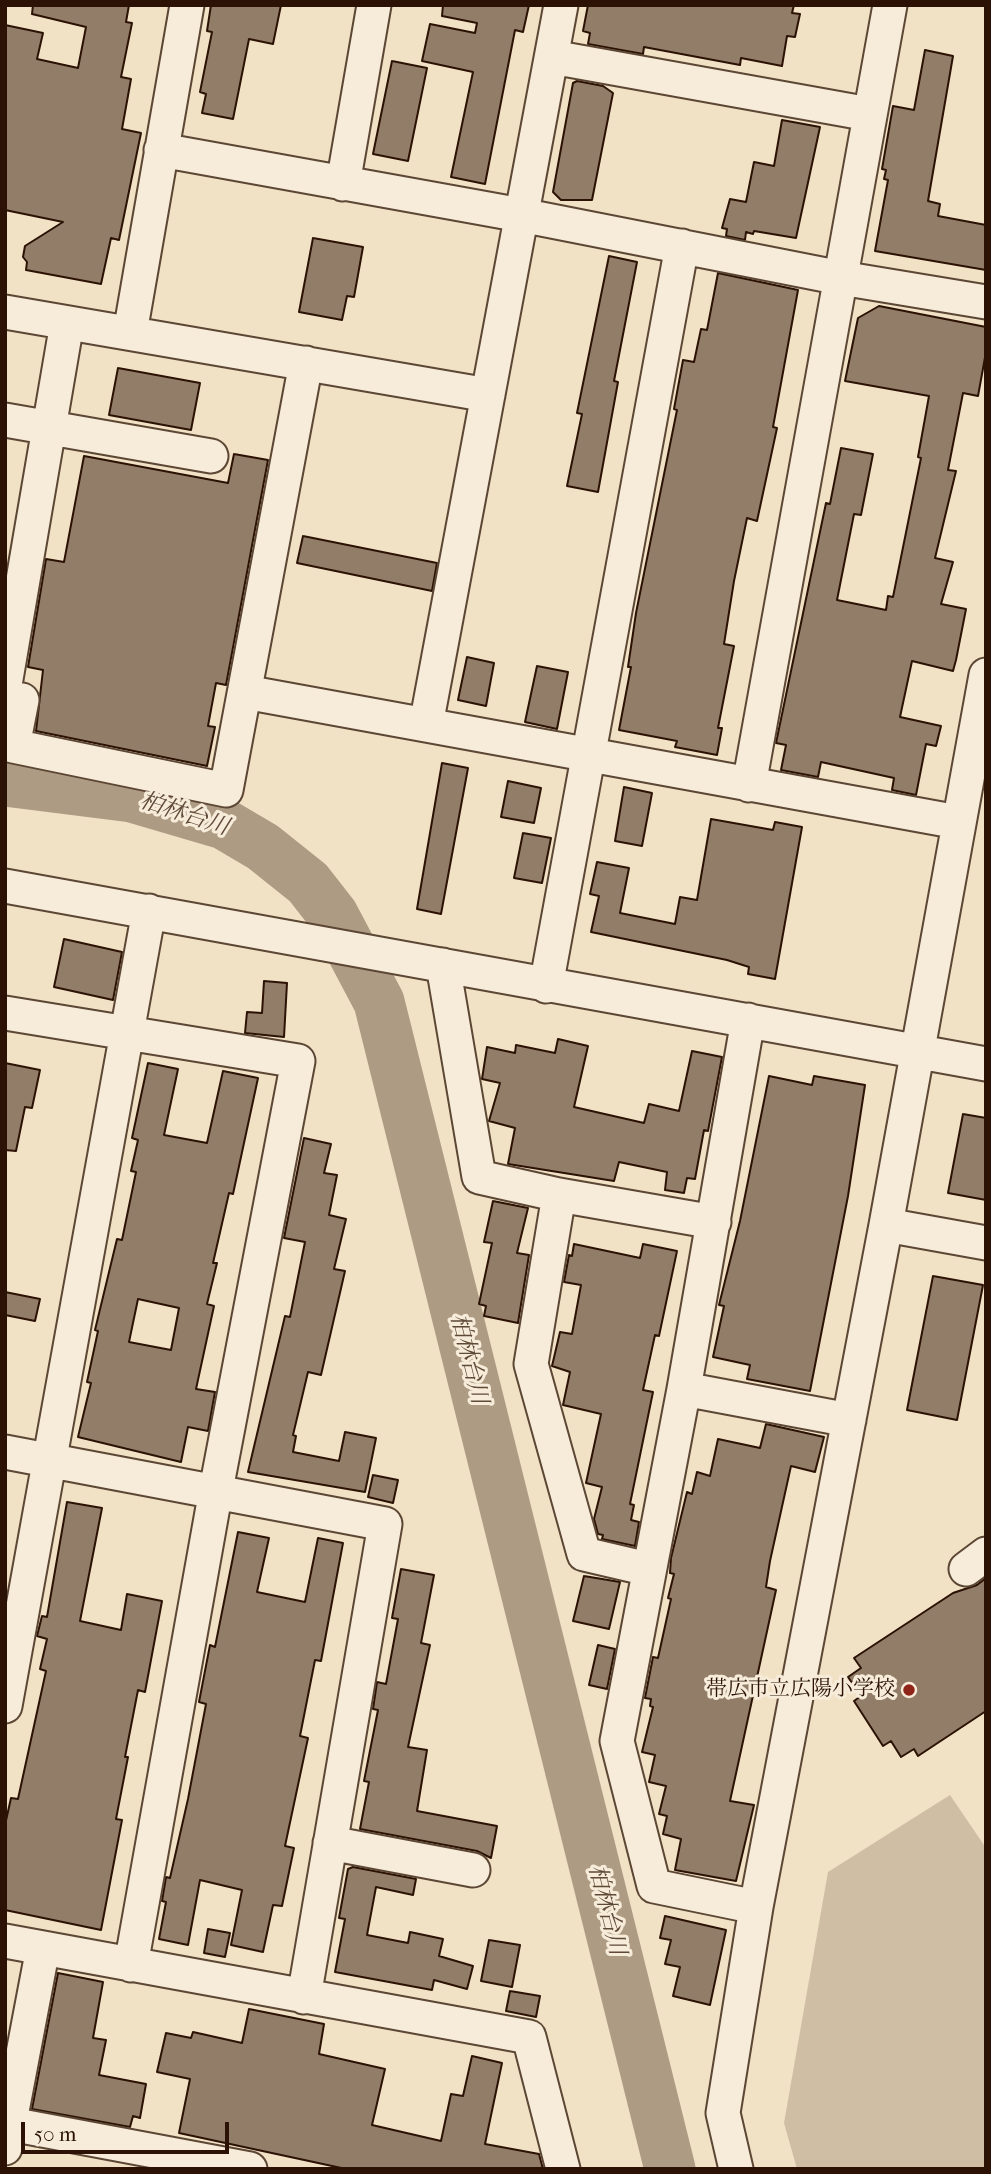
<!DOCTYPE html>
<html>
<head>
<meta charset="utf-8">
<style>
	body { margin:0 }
	#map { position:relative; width:991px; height:2174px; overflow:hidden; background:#f1e1c5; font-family:"IM FELL French Canon",serif }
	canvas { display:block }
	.frame { position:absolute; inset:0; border:7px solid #2b1204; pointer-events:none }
	.scale { position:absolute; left:21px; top:2122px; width:208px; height:32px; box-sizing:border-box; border:4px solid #2b1204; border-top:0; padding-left:9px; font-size:21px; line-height:24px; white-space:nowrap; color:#2b1204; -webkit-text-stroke:5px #f6ecd9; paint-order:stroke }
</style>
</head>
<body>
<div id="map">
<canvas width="991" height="2174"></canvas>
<div class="frame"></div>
<div class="scale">50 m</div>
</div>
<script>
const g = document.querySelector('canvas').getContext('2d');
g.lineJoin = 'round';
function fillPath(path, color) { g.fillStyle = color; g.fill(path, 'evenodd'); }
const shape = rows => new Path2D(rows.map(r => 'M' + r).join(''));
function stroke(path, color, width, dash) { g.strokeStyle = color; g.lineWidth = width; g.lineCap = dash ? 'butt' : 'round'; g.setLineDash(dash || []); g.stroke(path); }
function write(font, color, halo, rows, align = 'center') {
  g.font = font + ' "IM FELL French Canon","Noto Serif JP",serif'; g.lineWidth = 6; g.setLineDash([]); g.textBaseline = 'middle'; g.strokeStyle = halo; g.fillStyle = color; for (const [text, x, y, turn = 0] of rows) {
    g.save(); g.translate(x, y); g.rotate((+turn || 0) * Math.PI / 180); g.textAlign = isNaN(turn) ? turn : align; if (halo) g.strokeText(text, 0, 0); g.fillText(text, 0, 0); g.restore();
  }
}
fillPath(shape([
	[950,1795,986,1848,986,2169,797,2169,784,2123,828,1872]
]), '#cfbea4');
stroke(shape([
	[5,781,132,797,224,824,263,847,308,883,333,915,379,1002,670,2169]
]), '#ae9b83', 51);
const building = shape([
	[33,5,129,5,126,22,132,23,121,77,131,79,122,129,141,133,119,240,111,238,101,284,26,270,27,262,23,257,25,246,63,222,5,210,5,25,43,33,37,59,78,68,86,27,32,14,33,5],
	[211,5,281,5,273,44,249,39,233,119,202,113,206,94,200,92,212,32,207,31,211,5],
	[443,5,529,5,523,32,515,30,485,184,451,177,473,72,422,61,430,24,475,33,477,23,442,16,443,5],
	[588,5,794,5,792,13,800,14,795,37,787,36,782,66,741,58,740,65,644,47,643,54,588,44,590,33,583,31,588,5],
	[925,50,953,56,928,201,940,204,938,216,986,225,986,270,875,251,888,180,884,179,886,170,882,169,893,106,914,110,925,50],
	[392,61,427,68,408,161,373,154,392,61],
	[577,81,603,86,613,93,592,200,561,200,553,192,573,83,577,81],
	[782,120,820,127,796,238,754,231,753,234,746,232,745,240,726,236,727,229,722,228,730,199,746,202,754,162,774,166,782,120],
	[313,238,363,247,354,297,347,296,342,320,299,312,313,238],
	[609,256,637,262,614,381,618,382,598,492,567,486,582,414,577,413,609,256],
	[718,273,798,290,773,427,777,428,757,521,747,518,734,581,724,644,734,646,718,728,722,728,717,755,675,747,677,741,619,730,631,667,628,667,636,613,677,410,674,409,683,360,694,362,701,329,707,330,718,273],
	[879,306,986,327,986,352,978,396,963,393,948,470,956,471,935,558,953,562,941,604,966,609,956,660,953,671,912,661,900,717,941,726,936,746,926,744,916,795,892,790,894,778,821,762,818,777,781,770,786,745,776,743,826,503,830,504,841,448,873,454,861,515,854,514,837,600,886,610,888,596,893,597,921,458,918,457,929,396,845,381,858,318,879,306],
	[118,368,200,383,191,430,109,415,118,368],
	[234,454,268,460,226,685,216,683,208,726,215,727,207,766,36,731,43,670,28,667,46,559,64,562,84,456,228,483,234,454],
	[303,536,437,563,432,591,297,563,303,536],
	[467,657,494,663,486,706,458,700,467,657],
	[537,666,568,672,557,729,525,722,537,666],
	[442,763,468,768,441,914,417,909,442,763],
	[508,781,541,788,534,823,501,817,508,781],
	[624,787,652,793,642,846,615,841,624,787],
	[711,819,773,830,775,822,802,827,775,979,748,974,749,967,727,960,591,932,599,896,590,894,597,862,629,868,620,913,675,924,680,897,697,900,711,819],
	[523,833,551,838,542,883,514,878,523,833],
	[64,939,122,952,113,1000,54,987,64,939],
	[264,981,287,983,284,1037,245,1033,247,1012,262,1013,264,981],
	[558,1039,588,1046,574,1107,644,1123,649,1104,679,1111,692,1051,722,1057,708,1131,704,1130,695,1179,687,1178,684,1193,665,1190,667,1172,619,1162,614,1181,508,1164,515,1128,489,1121,500,1083,482,1079,487,1047,515,1053,516,1045,555,1053,558,1039],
	[5,1063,40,1070,32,1108,25,1107,16,1151,5,1150,5,1063],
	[148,1063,178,1069,164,1135,207,1143,223,1071,258,1078,233,1194,229,1193,213,1263,217,1263,207,1304,214,1306,196,1389,215,1392,208,1431,188,1427,181,1462,78,1437,91,1383,87,1382,98,1331,95,1330,117,1239,122,1240,136,1172,131,1171,138,1140,132,1138,148,1063],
	[138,1299,179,1308,171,1350,129,1342,138,1299],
	[769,1076,812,1085,814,1076,865,1085,848,1196,810,1391,747,1379,750,1365,713,1357,724,1306,719,1305,740,1221,769,1076],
	[963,1114,986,1118,986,1200,948,1193,963,1114],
	[304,1138,331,1144,324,1173,337,1175,329,1215,346,1219,334,1269,345,1271,321,1375,308,1372,293,1435,296,1436,293,1452,339,1461,345,1432,376,1438,365,1492,248,1472,285,1316,290,1317,305,1242,284,1238,304,1138],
	[493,1201,528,1208,517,1253,529,1255,518,1323,484,1316,486,1306,479,1304,492,1243,484,1242,493,1201],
	[574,1244,640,1258,643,1244,677,1251,659,1336,655,1335,643,1390,653,1392,630,1504,634,1505,631,1520,639,1522,635,1546,602,1539,603,1535,598,1534,594,1519,602,1487,586,1483,601,1414,563,1405,570,1372,552,1366,560,1332,572,1334,581,1285,564,1282,569,1255,572,1256,574,1244],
	[933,1276,983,1285,957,1420,907,1410,933,1276],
	[5,1292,40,1299,35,1321,5,1315,5,1292],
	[766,1424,824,1437,815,1472,791,1466,770,1561,766,1587,776,1590,730,1801,754,1805,736,1881,675,1870,681,1839,663,1834,667,1816,659,1814,666,1786,649,1782,655,1755,642,1752,653,1707,650,1706,651,1699,645,1698,653,1657,658,1658,671,1599,668,1598,674,1574,670,1573,671,1558,687,1492,692,1494,697,1472,710,1476,718,1439,760,1448,766,1424],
	[373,1475,398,1480,393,1503,368,1497,373,1475],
	[67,1502,102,1508,80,1621,121,1630,127,1594,162,1601,145,1692,138,1690,125,1757,128,1757,116,1819,122,1820,101,1930,5,1910,5,1825,11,1798,18,1799,46,1671,40,1669,47,1639,37,1636,42,1616,47,1617,67,1502],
	[238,1532,269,1538,257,1592,305,1602,318,1538,343,1543,321,1661,315,1660,300,1736,308,1738,285,1846,294,1848,282,1906,273,1905,263,1952,231,1945,242,1890,200,1880,188,1945,159,1939,166,1902,162,1901,166,1877,170,1878,188,1799,206,1704,199,1702,210,1645,215,1647,238,1532],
	[401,1569,434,1575,421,1643,430,1645,408,1747,427,1750,417,1811,497,1826,491,1858,477,1851,360,1829,369,1782,364,1781,378,1710,373,1709,377,1682,386,1684,398,1619,392,1618,401,1569],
	[584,1576,620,1582,609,1629,573,1621,584,1576],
	[986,1578,986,1711,918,1756,914,1749,901,1757,891,1741,883,1746,854,1701,861,1696,848,1677,861,1668,854,1658,953,1593,977,1585,986,1578],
	[598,1645,615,1649,607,1689,589,1685,598,1645],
	[353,1867,416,1879,413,1895,376,1887,367,1935,408,1943,410,1932,443,1939,439,1956,473,1966,467,1989,434,1980,432,1990,335,1972,345,1919,339,1918,348,1869,353,1867],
	[665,1916,726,1930,710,2005,673,1996,680,1967,665,1964,671,1940,660,1938,665,1916],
	[208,1929,230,1933,225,1957,204,1953,208,1929],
	[489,1940,520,1945,512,1987,481,1981,489,1940],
	[58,1973,103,1982,93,2038,106,2040,99,2075,146,2084,140,2118,133,2116,130,2127,32,2109,58,1973],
	[510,1991,540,1996,536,2017,506,2011,510,1991],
	[249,2009,324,2024,319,2054,385,2069,372,2125,441,2141,451,2094,463,2096,472,2056,502,2063,485,2144,539,2154,543,2169,346,2169,179,2133,190,2079,157,2072,166,2033,191,2038,193,2032,242,2043,249,2009]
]);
fillPath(building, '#927e68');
stroke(building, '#2b1204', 2);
const minor = shape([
	[552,57,869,114],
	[161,150,521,215,841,278,986,302],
	[343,184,374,5],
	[5,312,488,395],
	[130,333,187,5],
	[5,420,211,456],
	[5,685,67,323],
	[245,692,958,822],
	[5,697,22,700,13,746,226,790,306,363],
	[426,725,561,5],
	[749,785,890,5],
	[5,886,986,1064],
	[443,965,479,1177,559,1195,714,1222],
	[546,986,682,246],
	[5,1013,298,1061,216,1490,131,1965],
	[748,1020,684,1389,617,1741,654,1886,756,1907],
	[559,1195,531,1364,584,1554,648,1569],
	[886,1225,986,1243],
	[684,1389,849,1420],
	[5,1452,385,1524,304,1997],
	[966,1569,986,1554],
	[5,1706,149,911],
	[330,1843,473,1870],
	[5,1941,529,2037,563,2169],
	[5,2123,250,2169],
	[5,2148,43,1948],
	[736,2169,723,2113,756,1907,886,1225,986,675]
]);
stroke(minor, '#5c4634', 37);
stroke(minor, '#f6ecd9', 33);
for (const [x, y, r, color] of [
	[909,1690,7,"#8f2418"]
]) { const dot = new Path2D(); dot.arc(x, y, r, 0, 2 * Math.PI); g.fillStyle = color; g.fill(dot); stroke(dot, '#f6ecd9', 2.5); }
write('21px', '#2b1204', '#f6ecd9', [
	["帯広市立広陽小学校",895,1690]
], 'right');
write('italic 23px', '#5f4937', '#f6ecd9', [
	["柏林台川",184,815,18],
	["柏林台川",468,1359,76],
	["柏林台川",606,1910,76]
]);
</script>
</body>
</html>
